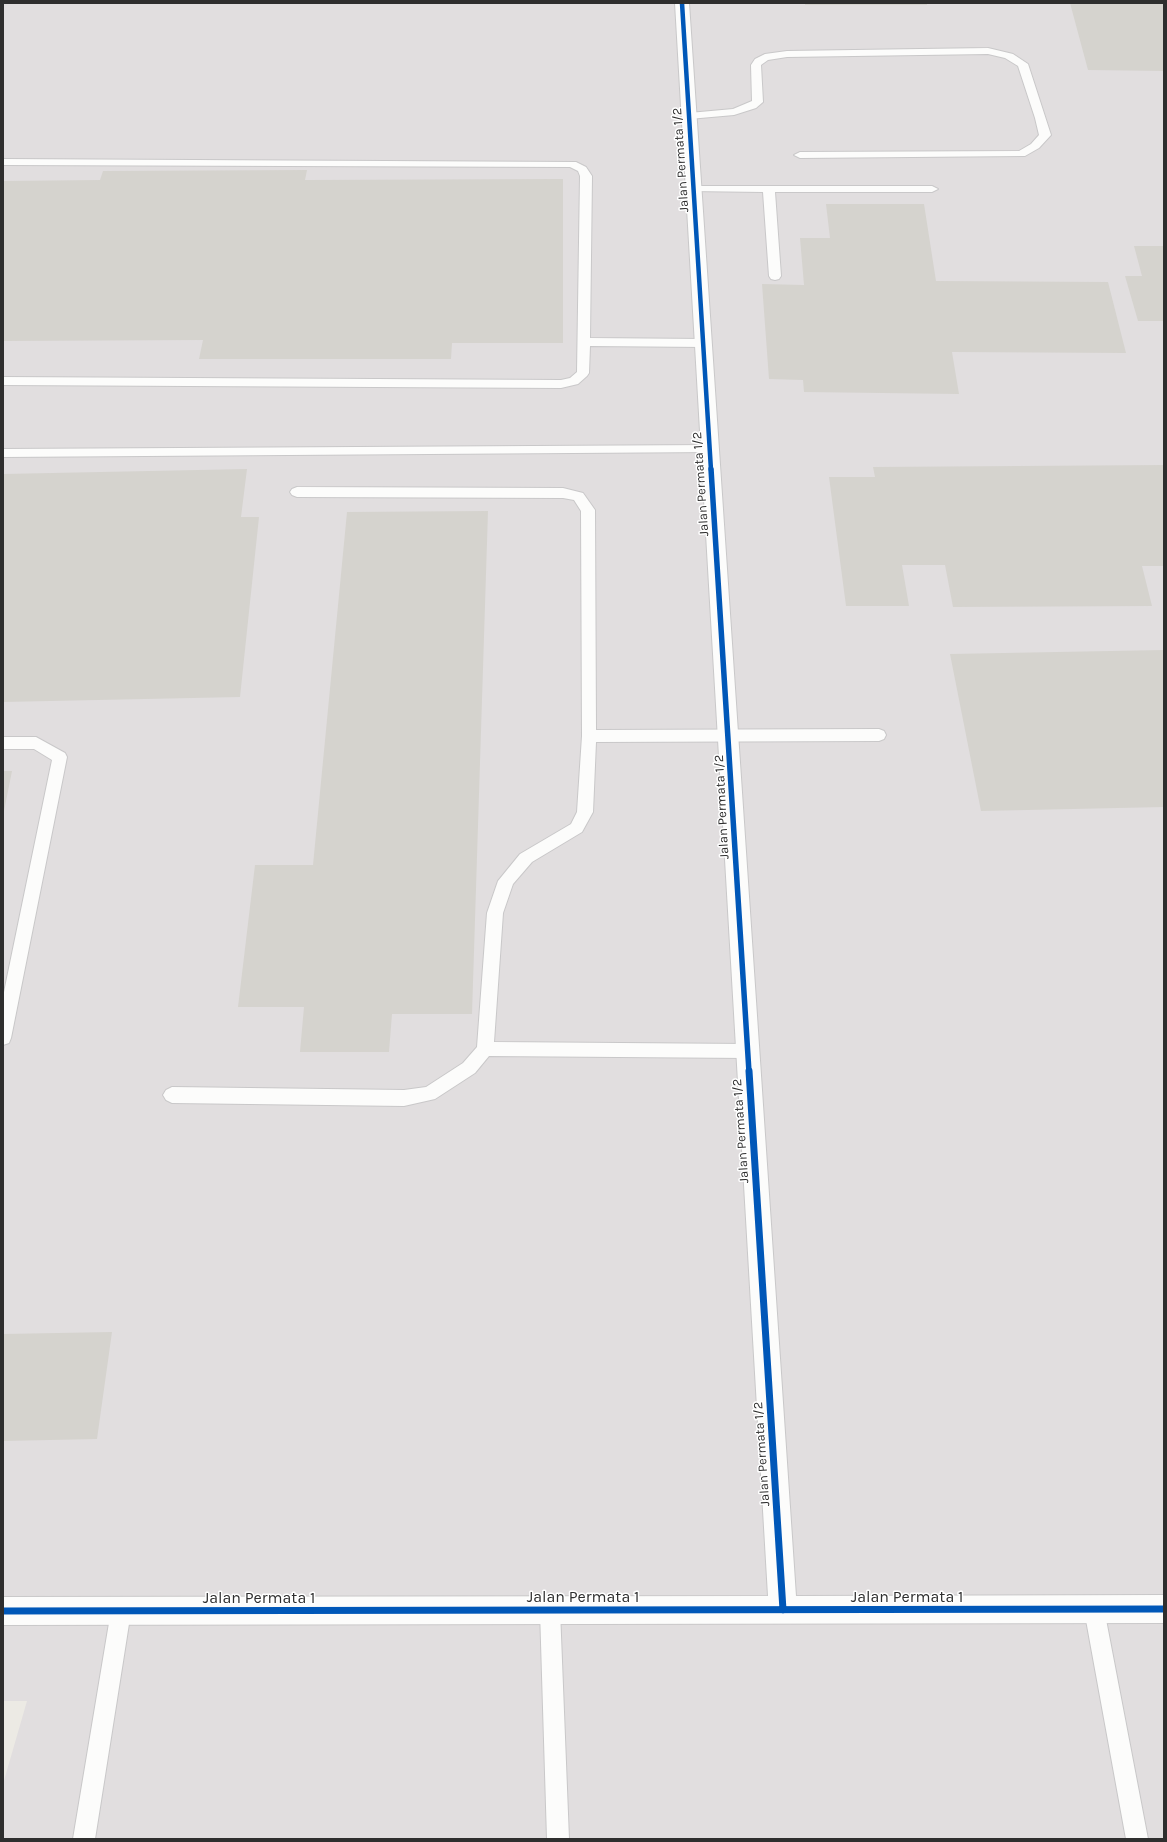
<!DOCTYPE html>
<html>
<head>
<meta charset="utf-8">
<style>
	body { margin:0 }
	#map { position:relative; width:1167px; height:1842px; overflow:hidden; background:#eceae4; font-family:Karla,sans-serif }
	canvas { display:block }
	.frame { position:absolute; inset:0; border:4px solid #2e2e2e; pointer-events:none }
</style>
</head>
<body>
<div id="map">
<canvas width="1167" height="1842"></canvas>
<div class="frame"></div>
</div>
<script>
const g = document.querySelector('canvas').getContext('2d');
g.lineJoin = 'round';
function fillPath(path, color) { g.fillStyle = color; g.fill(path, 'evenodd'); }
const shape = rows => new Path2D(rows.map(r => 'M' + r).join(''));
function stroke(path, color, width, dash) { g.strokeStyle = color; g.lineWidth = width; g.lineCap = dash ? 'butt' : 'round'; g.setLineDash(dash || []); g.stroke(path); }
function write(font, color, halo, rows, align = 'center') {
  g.font = font + ' Karla,sans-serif'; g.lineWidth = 3; g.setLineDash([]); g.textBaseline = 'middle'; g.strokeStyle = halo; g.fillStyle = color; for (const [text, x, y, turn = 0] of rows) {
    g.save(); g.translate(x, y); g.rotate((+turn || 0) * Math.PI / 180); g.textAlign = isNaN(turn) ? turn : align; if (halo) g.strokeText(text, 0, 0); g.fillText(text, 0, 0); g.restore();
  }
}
fillPath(shape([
	[3,3,1164,3,1164,1839,3,1839,3,1784,27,1701,3,1701]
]), '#e1dedf');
fillPath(shape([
	[805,3,927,3,927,5,805,5],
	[1070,3,1164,3,1164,71,1088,70],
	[307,170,305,180,563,179,563,343,452,343,451,359,199,359,203,340,3,341,3,181,100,180,103,171],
	[826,204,924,204,936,281,1108,282,1126,353,952,352,959,394,804,392,803,380,769,379,762,284,804,285,800,238,830,238],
	[1134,246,1164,246,1164,321,1138,321,1125,276,1142,276],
	[1164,465,1164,566,1142,566,1152,606,953,607,945,565,902,565,909,606,846,606,829,477,875,477,873,467],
	[247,469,241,517,259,517,240,697,3,702,3,474],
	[488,511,472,1014,392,1014,389,1052,300,1052,304,1007,238,1007,255,865,313,865,347,512],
	[1164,650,1164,807,981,811,950,654],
	[3,771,12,771,4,811,3,811],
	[112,1332,97,1439,3,1441,3,1334]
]), '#d5d3ce');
const service = shape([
	[988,48,1013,54,1028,64,1051,135,1039,148,1025,156,800,158,794,155,800,152,1019,151,1031,144,1039,135,1035,118,1018,66,1005,58,988,54,787,57,768,60,761,65,763,102,756,108,734,115,689,119,683,116,689,113,733,109,752,101,751,65,755,59,765,54,787,51,988,48],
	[3,159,576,162,586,167,592,176,590,338,704,339,708,340,710,343,708,346,704,347,590,346,589,373,587,376,578,384,561,388,3,385,3,377,561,380,570,378,577,372,580,176,578,171,570,167,3,165,3,159],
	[694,186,932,186,938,189,932,192,775,192,781,276,779,279,775,280,771,279,769,276,763,192,690,191,688,189,694,186],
	[710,445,715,446,717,449,715,452,3,457,3,449,710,445],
	[297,487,563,488,583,493,595,510,596,730,879,729,884,731,886,735,884,739,879,741,596,742,593,812,582,832,532,862,513,884,503,913,494,1042,747,1044,753,1046,755,1051,753,1056,747,1058,489,1056,475,1073,435,1099,404,1106,172,1103,166,1100,163,1095,166,1090,172,1087,404,1090,426,1087,463,1063,477,1047,487,913,498,881,520,854,571,824,577,812,582,736,581,511,574,500,563,498,297,497,292,495,290,492,292,489,297,487],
	[3,737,36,737,65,753,67,757,11,1038,9,1043,3,1045,3,997,52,760,34,749,3,749,3,737],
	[1094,1599,1101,1602,1104,1609,1148,1839,1126,1839,1084,1609,1087,1602,1094,1599],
	[550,1600,557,1603,560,1610,569,1839,547,1839,540,1610,543,1603,550,1600],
	[121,1601,128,1604,131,1611,95,1839,73,1839,111,1611,114,1604,121,1601]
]);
const minor = shape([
	[675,3,689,3,796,1596,1164,1595,1164,1623,3,1625,3,1597,768,1596,675,3]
]);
stroke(service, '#c9c8c9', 2);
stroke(minor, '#c9c8c9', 2);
fillPath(service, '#fcfcfb');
fillPath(minor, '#fcfcfb');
stroke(shape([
	[682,3,711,470]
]), '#0057b8', 4.5);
stroke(shape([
	[711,469,749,1072]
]), '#0057b8', 5.5);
stroke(shape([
	[749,1071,783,1610],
	[3,1611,1164,1609]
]), '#0057b8', 7);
write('13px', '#2e2e2e', '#fff', [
	["Jalan Permata 1/2",681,160,-94],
	["Jalan Permata 1/2",701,484,-94],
	["Jalan Permata 1/2",722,807,-93],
	["Jalan Permata 1/2",741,1131,-94],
	["Jalan Permata 1/2",762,1454,-94]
]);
write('16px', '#2e2e2e', '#fff', [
	["Jalan Permata 1",583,1597],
	["Jalan Permata 1",907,1597],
	["Jalan Permata 1",259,1598]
]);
</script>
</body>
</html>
